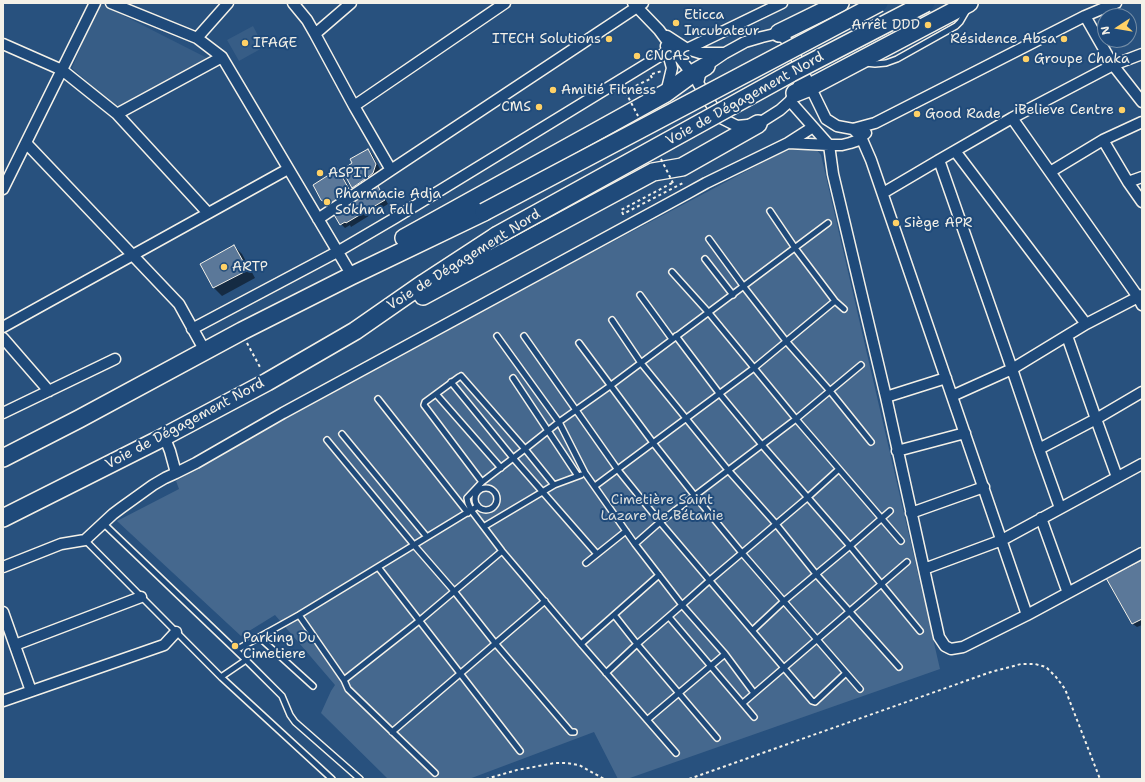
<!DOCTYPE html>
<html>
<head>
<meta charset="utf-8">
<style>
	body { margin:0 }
	#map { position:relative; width:1145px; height:782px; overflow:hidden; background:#28517e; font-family:"Shantell Sans",sans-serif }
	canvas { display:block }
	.frame { position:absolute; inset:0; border:4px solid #f4f1e8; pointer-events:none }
	.north { position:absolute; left:1097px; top:8px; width:40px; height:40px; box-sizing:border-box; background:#1f4a7a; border:1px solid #748da6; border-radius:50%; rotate:258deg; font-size:11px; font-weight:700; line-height:16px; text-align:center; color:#f4f1e8 }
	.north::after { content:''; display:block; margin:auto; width:14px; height:18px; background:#ffd166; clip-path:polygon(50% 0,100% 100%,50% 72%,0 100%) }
</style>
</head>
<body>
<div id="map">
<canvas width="1145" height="782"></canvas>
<div class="frame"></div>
<div class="north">N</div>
</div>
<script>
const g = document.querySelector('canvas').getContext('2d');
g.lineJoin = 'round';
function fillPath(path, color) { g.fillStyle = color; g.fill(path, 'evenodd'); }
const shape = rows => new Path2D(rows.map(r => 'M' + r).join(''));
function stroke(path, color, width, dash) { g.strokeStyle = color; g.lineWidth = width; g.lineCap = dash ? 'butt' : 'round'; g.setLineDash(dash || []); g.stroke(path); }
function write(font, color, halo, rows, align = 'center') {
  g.font = font + ' "Shantell Sans",sans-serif'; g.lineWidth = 4; g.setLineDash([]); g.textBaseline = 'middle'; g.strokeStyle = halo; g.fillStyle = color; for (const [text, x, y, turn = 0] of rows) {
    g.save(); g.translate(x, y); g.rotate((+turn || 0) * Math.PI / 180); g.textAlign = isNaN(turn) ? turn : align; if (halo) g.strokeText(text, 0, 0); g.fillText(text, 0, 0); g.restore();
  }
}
fillPath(shape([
	[99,3,209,59,118,109,72,68],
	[253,26,264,47,239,61,227,40]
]), '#375d86');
fillPath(shape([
	[804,148,816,149,821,155,940,669,627,779,618,779,594,732,469,779,388,779,321,713,331,691,335,685,275,615,241,636,117,521,179,489,176,481,283,416,775,156,789,150]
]), '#45688e');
fillPath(shape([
	[368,150,372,154,380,169,377,177,356,191,352,187],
	[338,170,342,174,353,196,335,209,326,204,322,200],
	[376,185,380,189,388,204,351,227,350,225,345,228,341,224],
	[234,246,242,254,255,278,222,296,214,288],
	[1142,561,1142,625,1137,627,1133,624,1108,579]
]), '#0007');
const building = shape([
	[368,149,376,164,373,173,368,177,367,175,365,177,365,179,352,188,342,170,352,163,350,159,368,149],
	[338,169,350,191,331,206,321,200,313,185,338,169],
	[377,184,385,200,346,223,345,222,340,225,333,213,377,184],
	[234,245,248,270,213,288,200,264,234,245],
	[1142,560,1142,619,1132,624,1106,578,1142,560]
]);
fillPath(building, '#5b7899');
stroke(building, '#f4f1e8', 1);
const service = shape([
	[865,63,875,64,886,63,897,59,956,26,960,22,967,10],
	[770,211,795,248,835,301,844,309],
	[709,239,744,287,786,341,830,391,871,442],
	[705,259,733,295],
	[672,272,709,313,796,419,901,541],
	[640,295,672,339],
	[612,320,641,363,728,470,776,524,816,574,899,667],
	[497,336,559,422,585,473,635,544,682,605,725,654,754,693],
	[524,336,618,470,660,522,812,701,815,702,846,673],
	[676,336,719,393,762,445,850,546,920,631],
	[579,343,654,444,695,496,742,553,860,689],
	[461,376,525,449,482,482,424,405,425,402,459,377,461,376],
	[513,378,578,476],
	[451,382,513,458,597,554],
	[436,394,501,468],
	[378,399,468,513],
	[342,434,427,537],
	[327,440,414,545,454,591,495,643,571,732,574,732],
	[482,482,467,498,468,503,471,510,502,551,581,644,676,753],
	[554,485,525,449,559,422,610,386,828,223],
	[595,486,754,368,835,301],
	'475 499a11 11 0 1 1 22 0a11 11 0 1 1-22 0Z',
	[103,523,246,660,282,696,290,715,295,722,360,779],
	[485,526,554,485,581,475],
	[85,540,221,677,332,779],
	[635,544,660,522,796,419,861,365],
	[586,563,626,531],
	[378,567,520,751],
	[299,615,344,680,348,689,435,773],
	[615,616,637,644,717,738],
	[669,617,754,717],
	[753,630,784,601,850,546,890,511],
	[260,638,313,686],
	[581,644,659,575],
	[236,650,299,615,478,506],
	[606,673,637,644,682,605,710,580,807,498,839,469],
	[221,677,246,660],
	[344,680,419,621,502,551],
	[743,703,907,562],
	[647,720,725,654],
	[392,732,545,601]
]);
const minor = shape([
	[111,3,197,38,222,57,348,269],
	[293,3,307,20,315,34,354,106,391,170],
	[633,3,659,30,694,77],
	[1085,16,1113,65,1142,102],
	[779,33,789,43,804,74,795,93,790,101,780,110,758,124,737,126,719,117,698,83,700,75,706,66,725,53,745,42,762,37,779,33],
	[315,34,351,3],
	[667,36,687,49,700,53,725,53],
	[197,38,228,3],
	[3,44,62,70,117,114,208,213],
	[687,49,782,3],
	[804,74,826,119,837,126,853,129,875,123,1085,16,1116,3],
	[666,93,672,68,666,46],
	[790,101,829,145,842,145,850,143,856,141,866,133],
	[354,106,505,3],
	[117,114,222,57],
	[1012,118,1138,297,1142,305],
	[853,129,861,137,871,160,1027,615],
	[1103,140,1128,182,1142,202],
	[26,143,179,304,205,351],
	[788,143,829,145,833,174,886,397,939,637,945,646,951,649,963,647,1027,615,1142,553],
	[955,151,1086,324],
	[939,160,1012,369,1039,449,1060,508],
	[1050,172,1103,140,1142,122],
	[1128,182,1142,177],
	[3,189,95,3],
	[883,193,939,160,1012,118,1113,65,1142,54],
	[318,219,391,170,643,3],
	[3,327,288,169],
	[192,329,337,252,395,218,668,51],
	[1067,336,1096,419,1117,477],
	[3,338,49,391],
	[952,396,1012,369,1086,324,1142,295],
	[886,397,946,378],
	[3,413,115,359],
	[164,436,170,451,176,473,196,463,283,413,688,193,706,183,788,143,813,127],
	[1039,449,1096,419,1142,392],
	[897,451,965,433],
	[911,513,984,487],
	[1041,518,1068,593],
	[3,567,61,544,85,540,113,514,121,508,153,485,165,478,176,473],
	[924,569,1002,540,1142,464],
	[3,612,31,691],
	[15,645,141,597],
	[3,701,164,645,176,632]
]);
const trunk = shape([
	[779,33,840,3],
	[795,93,810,87,969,3],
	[404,238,666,93,692,74,706,66],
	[423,296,653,172,682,167,758,124],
	[3,458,79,419,242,331,351,276,484,212],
	[3,518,156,441,267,382,355,331,424,283,496,236]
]);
stroke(service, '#f4f1e8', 8);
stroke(minor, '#f4f1e8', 13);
stroke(trunk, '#f4f1e8', 20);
stroke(shape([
	[652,74,662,71],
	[625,91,652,78,650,74],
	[672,183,621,210,623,214,683,183,684,185],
	[247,343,261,369],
	[486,779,517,770,555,763,567,763,579,765,604,779],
	[689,779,991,672,1021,664,1035,664,1046,667,1056,677,1065,689,1100,779]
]), '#f4f1e8', 2, [3, 3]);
stroke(service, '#1f4a7a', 5);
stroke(minor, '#1f4a7a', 10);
stroke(trunk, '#1f4a7a', 17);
const trunkBridge = shape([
	[484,212,879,3],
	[496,236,791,73,926,3]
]);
stroke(trunkBridge, '#f4f1e8', 20, []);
stroke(shape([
	[623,87,638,116],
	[661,159,673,183]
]), '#f4f1e8', 2, [3, 3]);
stroke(trunkBridge, '#1f4a7a', 17);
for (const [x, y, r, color] of [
	[676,23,4,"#ffd166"],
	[928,25,4,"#ffd166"],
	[609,39,4,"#ffd166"],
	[1064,39,4,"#ffd166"],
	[245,43,4,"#ffd166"],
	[637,56,4,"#ffd166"],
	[1026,59,4,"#ffd166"],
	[553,90,4,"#ffd166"],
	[539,107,4,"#ffd166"],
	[1122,110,4,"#ffd166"],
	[917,114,4,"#ffd166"],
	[320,173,4,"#ffd166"],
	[327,202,4,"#ffd166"],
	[896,223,4,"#ffd166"],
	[224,267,4,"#ffd166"],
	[235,646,4,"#ffd166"]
]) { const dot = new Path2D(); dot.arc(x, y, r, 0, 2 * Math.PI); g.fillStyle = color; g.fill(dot); stroke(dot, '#1f4a7a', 1.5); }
write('14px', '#f4f1e8', '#1f4a7a', [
	["Eticca",684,15],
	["Incubateur",684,31],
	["Arrêt DDD",920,25,"right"],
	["ITECH Solutions",601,39,"right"],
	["Résidence Absa",1056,39,"right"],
	["IFAGE",253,43],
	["CNCAS",645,56],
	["Groupe Chaka",1034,59],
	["Amitié Fitness",561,90],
	["CMS",531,107,"right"],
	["iBelieve Centre",1114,110,"right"],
	["Good Rade",925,114],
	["ASPIT",328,173],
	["Pharmacie Adja",335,194],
	["Sokhna Fall",335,210],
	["Siège APR",904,223],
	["ARTP",232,267],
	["Parking Du",243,638],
	["Cimetiere",243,654]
], 'left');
write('14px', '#f4f1e8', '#1f4a7a', [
	["Voie de Dégagement Nord",745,99,-29],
	["Voie de Dégagement Nord",464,260,-32],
	["Voie de Dégagement Nord",185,424,-28]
]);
write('14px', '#dadcda', '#1f4a7a', [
	["Cimetière Saint",662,500],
	["Lazare de Bétanie",662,516]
]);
</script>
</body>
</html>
